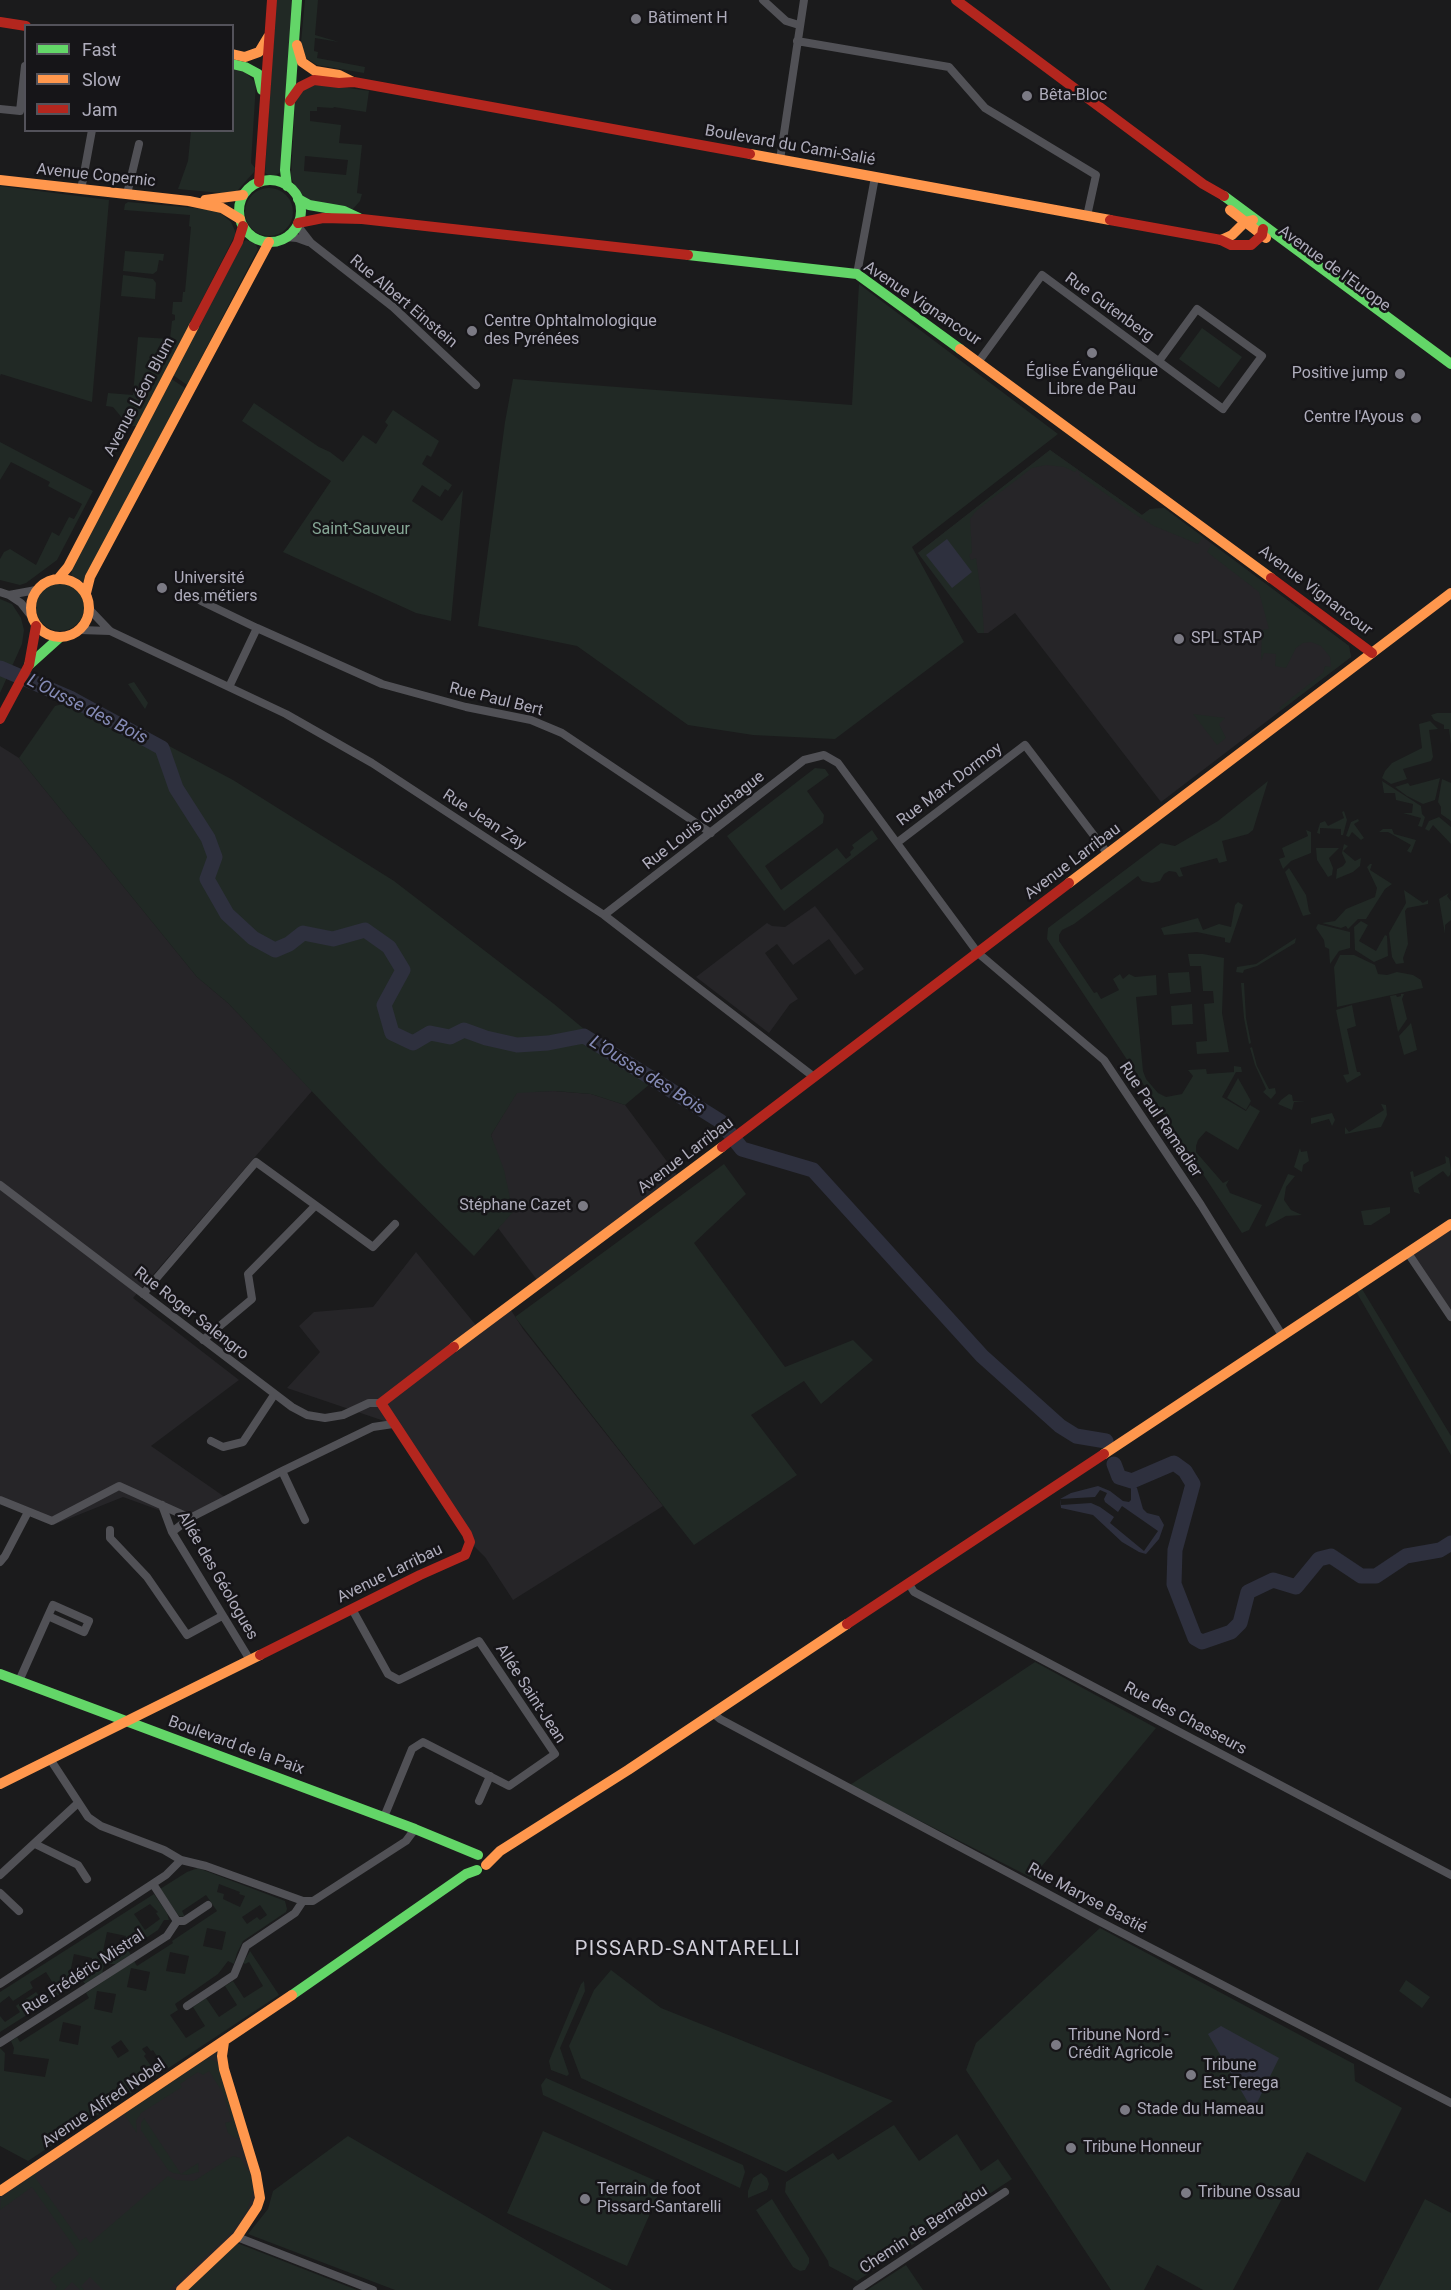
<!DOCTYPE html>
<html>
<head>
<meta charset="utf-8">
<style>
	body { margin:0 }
	#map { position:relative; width:1451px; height:2290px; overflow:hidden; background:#1b1b1c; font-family:Roboto,sans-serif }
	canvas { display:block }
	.legend { position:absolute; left:24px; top:24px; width:210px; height:108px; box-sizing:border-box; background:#161518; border:2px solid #53525a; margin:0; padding:8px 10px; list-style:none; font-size:18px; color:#afadbc }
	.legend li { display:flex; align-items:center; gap:12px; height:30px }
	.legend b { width:30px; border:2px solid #53525a }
</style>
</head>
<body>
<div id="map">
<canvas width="1451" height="2290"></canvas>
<ul class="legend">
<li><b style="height:8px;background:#63d668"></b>Fast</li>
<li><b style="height:8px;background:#ff974d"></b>Slow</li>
<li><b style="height:8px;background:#b3261e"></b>Jam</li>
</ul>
</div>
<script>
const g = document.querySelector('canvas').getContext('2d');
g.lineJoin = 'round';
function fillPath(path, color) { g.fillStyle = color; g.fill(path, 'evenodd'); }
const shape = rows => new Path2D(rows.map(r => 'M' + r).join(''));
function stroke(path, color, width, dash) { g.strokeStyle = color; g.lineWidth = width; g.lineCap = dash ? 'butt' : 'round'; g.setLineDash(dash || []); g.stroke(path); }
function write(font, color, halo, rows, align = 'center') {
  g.font = font + ' Roboto,sans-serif'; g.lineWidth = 5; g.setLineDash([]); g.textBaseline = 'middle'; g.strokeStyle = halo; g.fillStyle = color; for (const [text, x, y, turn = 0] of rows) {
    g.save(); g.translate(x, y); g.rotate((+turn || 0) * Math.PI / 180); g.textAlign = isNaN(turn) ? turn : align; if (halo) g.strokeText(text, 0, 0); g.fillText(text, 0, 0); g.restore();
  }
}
fillPath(shape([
	[1050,450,1142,515,1150,509,1164,508,1349,646,1351,657,1161,802,1015,613,988,633,978,633,918,553],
	[0,746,19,758,197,977,228,1003,312,1091,133,1298,239,1380,151,1446,232,1502,189,1521,123,1497,53,1525,0,1497],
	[815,906,864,969,855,975,829,939,793,965,777,944,765,953,798,999,790,1004,769,1033,696,977,767,923,772,926,785,927],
	[554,1091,591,1094,625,1105,680,1179,540,1284,498,1228,513,1211,491,1135,517,1092],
	[1451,1224,1451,1317,1408,1253],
	[416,1252,479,1329,509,1307,523,1329,663,1506,513,1600,485,1557,470,1542,393,1424,287,1388,320,1352,299,1326,314,1312,373,1307],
	[224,2042,222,2056,260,2192,237,2237,181,2290,0,2290,0,2191]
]), '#262528');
fillPath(shape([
	[276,0,293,0,281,172,272,177,265,173],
	[305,0,318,0,315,35,339,42,315,38,314,51,318,52,317,58,365,67,364,73,317,65,306,58,301,42],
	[233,66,245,72,256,83,251,163,255,168,254,172,237,191,221,193,178,189,188,161,191,131,232,130],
	[315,83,369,91,366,112,334,107,333,108,317,107,317,111,310,111,310,121,341,125,339,143,362,145,357,193,362,194,360,201,353,209,309,203,297,191,291,177,295,100,299,92],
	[305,156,348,160,346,175,304,171],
	[0,186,109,200,92,402,1,374,0,376],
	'245 212a24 24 0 1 1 48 0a24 24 0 1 1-48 0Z',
	[128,202,217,210,231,222,235,231,235,235,225,255,137,426,132,426,128,425,113,407,106,406,108,393,133,395,138,337,170,339,172,321,175,320,175,315,172,314,173,302,182,302,183,292,185,292,191,227,189,226,190,215,124,210,125,204],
	[246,240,255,243,258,249,187,385,173,375,242,243],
	[125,251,164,254,163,261,159,260,157,271,153,274,123,271],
	[123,275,153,279,156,283,155,299,121,296],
	[859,284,1058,434,912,547,964,642,835,739,753,735,688,725,577,646,478,626,505,422,513,379,852,405],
	[1202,328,1242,357,1219,388,1179,359],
	[170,378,185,388,84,582,71,575,72,571,70,570],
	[254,403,319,447,330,452,343,462,363,435,376,444,388,425,385,422,393,410,439,441,431,457,427,455,422,464,452,485,448,491,445,489,440,497,422,485,412,501,442,521,463,490,451,621,416,613,283,552,331,481,242,421],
	[0,442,93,491,57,560,26,583,20,585,0,580,0,559,4,552,10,549,36,565,52,532,59,536,69,517,74,519,82,504,48,486,50,482,11,462,0,480],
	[1050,450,1142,515,1150,509,1164,508,1203,537,1198,544,1154,526,1133,513,1079,475,1081,473,1077,470,1075,472,1064,467,1046,465,1032,468,977,510,970,519,972,553,969,555,971,560,976,558,982,601,984,633,978,633,918,553],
	[1212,544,1349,646,1351,657,1281,710,1279,708,1323,673,1325,666,1331,667,1330,657,1321,646,1311,642,1303,643,1296,648,1286,668,1275,666,1276,654,1264,653,1261,661,1262,630,1269,629,1259,592,1207,552],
	'36 607a24 24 0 1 1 48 0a24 24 0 1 1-48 0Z',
	[0,599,12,604,21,618,24,630,22,644,0,693],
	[134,682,148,703,145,709,128,684],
	[66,703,94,706,233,780,394,881,554,1004,650,1084,625,1105,591,1094,554,1091,517,1093,491,1135,504,1170,513,1212,474,1256,379,1162,228,1003,197,977,19,758,55,706],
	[1437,713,1451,713,1451,745,1449,729,1444,729,1444,725,1434,720,1431,715],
	[1193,714,1225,718,1219,724,1226,738,1217,745],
	[1430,721,1438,729,1429,730,1433,757,1431,761,1403,769,1407,779,1391,784,1382,778,1385,771,1392,763,1422,748,1419,724],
	[815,768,825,769,829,775,807,791,824,815,823,823,765,866,781,890,837,848,846,859,851,855,850,852,854,848,852,845,872,830,878,839,784,911,727,836],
	[1440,778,1435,800,1423,804,1407,796,1395,787,1408,783,1410,786],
	[1442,779,1451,783,1451,821,1441,814,1441,807,1438,802],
	[1268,781,1253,830,1248,834,1222,841,1227,861,1219,863,1217,858,1180,868,1183,876,1179,877,1176,872,1169,871,1164,874,1160,881,1152,883,1142,881,1138,876,1074,924,1062,930,1059,935,1059,941,1094,993,1097,992,1101,999,1119,990,1113,979,1120,974,1123,979,1129,974,1135,977,1156,975,1157,995,1136,997,1143,1071,1146,1079,1158,1093,1166,1097,1182,1094,1193,1076,1188,1070,1206,1069,1207,1074,1234,1072,1234,1066,1241,1067,1242,1072,1236,1072,1222,1097,1246,1111,1250,1105,1260,1111,1238,1150,1206,1131,1198,1140,1196,1146,1196,1152,1223,1183,1229,1180,1226,1185,1230,1193,1262,1205,1249,1230,1242,1233,1047,939,1048,928,1161,843,1175,846,1218,821],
	[1382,781,1421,806,1422,814,1425,817,1422,827,1418,826,1421,818,1403,813,1412,813,1413,804,1396,800,1395,793,1384,793],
	[1344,811,1347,820,1343,835,1341,835,1341,829,1320,828,1320,834,1317,833,1320,823,1325,821,1328,826,1344,818,1342,812],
	[1439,817,1451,827,1451,844,1433,825,1429,831,1425,829,1429,821],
	[1358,819,1359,821,1354,824,1364,838,1361,840,1352,832,1349,837,1346,836,1351,822],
	[1383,829,1392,829,1394,834,1416,840,1411,853,1407,851,1411,845,1388,832,1379,832],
	[1306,830,1311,832,1311,853,1291,861,1283,869,1279,859,1285,857,1282,848,1308,836],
	[1344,844,1348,846,1343,851,1355,861,1361,858,1360,866,1353,872,1336,879,1337,869,1343,866,1346,862,1342,853],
	[1316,848,1339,848,1329,858,1333,868,1332,875,1328,877,1317,860],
	[1370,864,1372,864,1370,870,1392,884,1385,889,1366,919,1358,919,1348,929,1346,926,1341,928,1322,923,1335,921,1346,909,1375,897,1377,888,1367,867],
	[1289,868,1306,895,1309,911,1311,914,1303,916,1285,872],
	[1404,890,1423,903,1428,900,1428,904,1407,908,1405,911,1408,944,1403,958,1404,963,1396,964,1392,957,1389,933,1406,903],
	[1449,893,1447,896,1451,901,1451,920,1445,925,1445,934,1439,899],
	[1238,902,1243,905,1230,943,1225,942,1225,938,1197,932,1164,935,1161,928,1198,918,1203,930,1219,924,1231,927,1235,905],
	[1361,921,1368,925,1359,941,1376,951,1385,935,1387,936,1388,956,1374,962,1355,950,1354,927],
	[1318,924,1350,932,1350,948,1339,951,1330,964,1329,949,1325,947,1324,940,1316,928],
	[1296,938,1295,943,1257,966,1244,970,1243,973,1236,972,1237,967,1256,964],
	[1188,954,1203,954,1224,958,1222,1013,1229,1052,1197,1054,1196,1042,1207,1041,1204,1004,1214,1003,1213,991,1203,991,1201,966,1190,966],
	[1340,955,1354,955,1375,965,1378,974,1387,975,1397,972,1413,975,1421,980,1423,988,1337,1007,1334,967],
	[1189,972,1191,992,1170,994,1168,973],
	[1244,983,1246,1018,1251,1043,1249,1044,1244,1018,1241,983],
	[1401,994,1404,994,1402,999,1407,1019,1398,1032,1390,996,1396,995,1397,997,1401,996],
	[1192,1004,1193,1024,1172,1025,1171,1006],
	[1352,1005,1356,1026,1347,1029,1357,1072,1360,1072,1361,1075,1347,1083,1343,1075,1349,1074,1336,1010],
	[1411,1023,1417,1050,1404,1055,1399,1036],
	[1252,1047,1257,1066,1269,1089,1275,1088,1276,1093,1271,1099,1263,1092,1266,1089,1255,1065,1250,1048],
	[1238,1078,1251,1101,1246,1110,1227,1098],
	[1289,1094,1292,1095,1293,1101,1306,1102,1294,1102,1292,1110,1278,1104,1281,1100],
	[1381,1104,1386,1105,1387,1115,1381,1127,1345,1134,1345,1127,1349,1132,1384,1110],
	[1332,1113,1335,1120,1332,1126,1329,1119,1311,1124,1311,1118],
	[1300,1148,1301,1152,1307,1151,1309,1161,1303,1165,1302,1172,1294,1167],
	[1445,1156,1449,1158,1451,1170,1450,1175,1448,1177,1443,1171,1418,1188,1420,1194,1414,1192,1410,1172,1413,1171,1414,1177,1446,1163],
	[724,1164,746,1194,694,1243,785,1367,853,1340,873,1360,821,1404,804,1381,751,1415,797,1475,694,1545,515,1317],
	[1288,1174,1295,1176,1286,1187,1284,1200,1291,1210,1302,1215,1286,1216,1266,1227,1265,1225],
	[1390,1207,1390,1213,1371,1225,1364,1225,1361,1211],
	[1359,1284,1451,1436,1451,1455,1354,1288],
	[1035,1662,1156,1728,1032,1878,850,1785],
	[198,1868,285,1901,287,1909,286,1912,243,1941,237,1953,234,1964,228,1961,218,1974,175,2004,178,2010,170,2015,186,2038,205,2026,193,2007,206,1998,219,2017,237,2005,225,1986,233,1981,244,1998,263,1986,249,1962,245,1964,243,1963,250,1951,279,1995,28,2161,0,2146,0,2048,5,2053,4,2071,45,2077,49,2059,13,2054,14,2048,11,2041,17,2037,20,2042,89,1998,86,1993,134,1961,137,1966,173,1943,172,1941,217,1911,206,1895,182,1911,185,1917,179,1916,160,1889,187,1872],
	[219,1884,240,1892,239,1894,245,1896,240,1907,223,1899,224,1894,217,1892],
	[260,1905,267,1915,260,1920,257,1917,247,1924,242,1917],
	[207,1928,226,1932,222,1950,203,1946],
	[170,1952,189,1956,185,1974,166,1971],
	[131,1968,150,1972,146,1991,127,1987],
	[97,1991,116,1994,112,2013,94,2009],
	[63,2022,81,2026,78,2045,59,2041],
	[121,2040,129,2051,118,2058,111,2047],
	[147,2046,151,2051,153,2050,160,2061,151,2066,144,2056,146,2054,142,2049],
	[154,1894,167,1913,169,1920,164,1920,158,1930,128,1950,131,1955,117,1964,104,1964,102,1975,86,1985,82,1980,0,2032,0,2016,5,2022,20,2012,16,2006,17,2005,36,1992,41,1998,56,1988,46,1972,30,1982,33,1988,13,2001,9,1996,0,2003,0,1992],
	[150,1904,158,1912,156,1913,160,1919,145,1930,134,1914],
	[107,1932,126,1936,122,1954,103,1951],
	[74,1954,92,1958,88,1977,70,1973],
	[1100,1928,1354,2064,1355,2081,1402,2108,1365,2182,1307,2152,1233,2290,1203,2290,1157,2265,1144,2290,1111,2290,966,2070,976,2043],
	[611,1970,661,2008,893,2101,786,2172,581,2078,569,2046,594,1990],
	[1406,1980,1430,1997,1422,2008,1399,1991],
	[584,1981,585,1991,560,2048,569,2074,567,2076,551,2070,549,2061,581,1984],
	[208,2058,217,2062,239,2137,236,2139,228,2133,225,2123,232,2121,223,2093,209,2071,203,2075,198,2072,180,2084,182,2087,141,2113,136,2121,137,2133,124,2114],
	[546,2078,743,2165,745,2172,740,2188,543,2095,541,2085],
	[144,2118,181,2174,198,2163,199,2172,187,2175,173,2173,168,2170,141,2130,141,2123],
	[894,2125,919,2161,957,2134,981,2171,998,2159,1012,2179,857,2281,829,2266,828,2261,785,2192,786,2182,833,2153,838,2160],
	[543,2131,663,2184,627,2266,507,2213],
	[348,2136,612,2290,395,2290,248,2234,268,2209,273,2191],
	[233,2156,240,2158,251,2175,253,2191,247,2211,232,2232,169,2290,103,2290,90,2277,81,2286,84,2290,80,2290,72,2282,64,2290,55,2290,57,2287,50,2279,79,2254,32,2187,0,2210,1,2198,36,2173,37,2175,35,2177,80,2241,86,2237,90,2243,168,2176,176,2180,194,2181],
	[761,2173,767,2178,769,2184,767,2190,748,2198,748,2191,753,2178],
	[772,2199,809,2258,809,2263,805,2270,800,2271,793,2267,756,2210],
	[1425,2199,1451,2213,1451,2290,1378,2290],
	[237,2243,357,2290,184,2290],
	[906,2265,923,2290,867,2290]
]), '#212925');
fillPath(shape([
	[947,539,972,572,952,588,926,555],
	[1133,1484,1137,1488,1143,1509,1147,1513,1159,1516,1164,1525,1159,1539,1146,1554,1139,1552,1122,1542,1093,1515,1061,1508,1060,1499,1071,1493,1098,1486,1110,1491,1123,1501,1129,1502,1131,1500,1131,1485],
	[1221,2026,1279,2058,1253,2111,1208,2034]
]), '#2e303e');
fillPath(shape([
	[1100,1490,1107,1493,1104,1499,1105,1502,1118,1512,1122,1506,1158,1531,1144,1551,1110,1523,1114,1517,1100,1507,1091,1503,1061,1505,1060,1499,1095,1497]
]), '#1b1b1c');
stroke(shape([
	[0,668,72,699,162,748,176,788,208,838,215,857,207,879,227,914,253,938,275,950,289,944,303,933,333,939,365,930,389,947,403,970,384,1005,392,1033,413,1043,430,1033,450,1037,464,1030,486,1038,517,1045,548,1043,584,1036,720,1121,742,1149,813,1170,982,1356,1060,1426,1076,1436,1106,1441],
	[1114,1464,1119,1477,1132,1481,1174,1463,1185,1471,1193,1484,1175,1550,1174,1584,1195,1638,1202,1642,1231,1632,1240,1623,1248,1592,1273,1580,1296,1587,1319,1559,1331,1556,1361,1576,1376,1576,1406,1556,1440,1550,1451,1543]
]), '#2e303e', 15);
stroke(shape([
	[763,0,786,21,799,25],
	[797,41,949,67,985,108,1096,175,1087,216],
	[0,109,20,111,25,66],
	[780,160,804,0],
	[81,190,92,130],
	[127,194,139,144],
	[297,225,311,243,393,307,476,385],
	[286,237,297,238,308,242],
	[857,274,875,177],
	[979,361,1042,275,1223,409,1262,356,1197,309,1159,361],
	[0,592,9,595,21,603,32,617],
	[9,595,36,590],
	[201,601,257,628],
	[90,610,110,631,286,714,372,763,604,915,814,1077],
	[80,630,110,631],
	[229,687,257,628,382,684,466,707,531,720,562,733,711,833],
	[898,842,1025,745,1108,854],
	[604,915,804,760,824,755,838,763,978,953,1104,1060,1201,1205,1282,1335],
	[0,1185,292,1407,307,1415,325,1418,343,1415,369,1403,381,1403],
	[1408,1253,1451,1317],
	[143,1294,256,1162,373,1247,395,1224],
	[203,1340,252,1299,248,1274,315,1206],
	[211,1441,223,1447,243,1442,274,1395],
	[282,1471,305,1520],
	[0,1500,52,1521,119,1486,190,1518],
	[162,1505,172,1532,250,1660],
	[110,1530,110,1538,147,1577,187,1635,222,1616],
	[172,1532,190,1518,282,1471,373,1427,393,1424],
	[0,1562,5,1556,28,1512],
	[909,1584,914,1592,1451,1875],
	[352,1609,388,1674,399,1680,479,1641,555,1754,509,1786,423,1742,412,1749,384,1817],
	[19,1681,48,1616,84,1632,89,1621,53,1605,48,1616],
	[713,1713,720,1719,1095,1919,1451,2103],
	[50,1759,88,1817,101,1826,164,1850,181,1860,206,1866,303,1901],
	[479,1801,490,1776],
	[35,1844,78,1865,87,1879],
	[0,1875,78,1803],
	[0,1893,19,1911],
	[177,1921,184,1921,208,1905],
	[0,1984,166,1875,181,1860],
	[187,2006,234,1975,246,1946,295,1913,303,1901,313,1901,406,1841,415,1829],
	[0,2043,167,1936,177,1921,153,1884],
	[237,2237,373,2290],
	[857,2290,1005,2192]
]), '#515156', 8);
stroke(shape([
	[232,64,245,67,258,74,262,90],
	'239 211a31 31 0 1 1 62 0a31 31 0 1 1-62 0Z',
	[287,186,285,170,297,0],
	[1224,196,1451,364],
	[298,199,309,205,344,211,359,218],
	[688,255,857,274,960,349],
	[29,665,59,638],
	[0,1674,415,1829,478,1855],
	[292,1995,466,1874,477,1870]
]), '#63d668', 10);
stroke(shape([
	[297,45,302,62,315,71,339,75,353,82],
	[232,54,245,57,259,52,268,37],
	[750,154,1110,220],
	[0,180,189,201,222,208,240,219],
	[205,200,243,195],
	[1230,210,1266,238],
	[1221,240,1232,235,1245,222,1253,220],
	[960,349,1271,578],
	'31 608a29 29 0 1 1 58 0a29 29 0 1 1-58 0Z',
	[58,579,68,567,194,326],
	[86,593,90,577,269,242],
	[1069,883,1451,593],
	[454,1347,722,1147],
	[1104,1454,1451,1224],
	[0,1784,260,1655],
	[486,1865,500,1851,628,1770,847,1624],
	[0,2191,292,1995],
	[181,2290,237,2237,257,2207,260,2198,256,2174,224,2069,222,2056,224,2042]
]), '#ff974d', 10);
stroke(shape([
	[956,0,1203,184,1224,196],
	[0,22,26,26],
	[290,101,300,87,314,80,339,83,354,82,750,154],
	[259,182,272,0],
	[1110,220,1221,240,1231,245,1251,245,1262,235,1263,229],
	[298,223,323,218,362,219,688,255],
	[194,326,238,242,243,226],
	[1271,578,1372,653],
	[0,719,29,665,36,626],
	[722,1147,1069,883],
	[847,1624,1104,1454],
	[260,1655,420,1575,465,1555,470,1542,467,1534,381,1403,454,1347]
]), '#b3261e', 10);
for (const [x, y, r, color] of [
	[636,19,6,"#7b7a84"],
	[1027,96,6,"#7b7a84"],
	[472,331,6,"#7b7a84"],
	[1092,353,6,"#7b7a84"],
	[1400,374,6,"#7b7a84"],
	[1416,418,6,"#7b7a84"],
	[162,588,6,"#7b7a84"],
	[1179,639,6,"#7b7a84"],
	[583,1206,6,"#7b7a84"],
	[1056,2045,6,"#7b7a84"],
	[1191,2075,6,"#7b7a84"],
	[1125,2110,6,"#7b7a84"],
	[1071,2148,6,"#7b7a84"],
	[1186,2193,6,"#7b7a84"],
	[585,2199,6,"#7b7a84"]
]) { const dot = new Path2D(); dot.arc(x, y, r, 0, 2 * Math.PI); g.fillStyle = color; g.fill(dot); stroke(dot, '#161518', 2); }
write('16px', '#afadbc', '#161518', [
	["Bâtiment H",648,19],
	["Bêta-Bloc",1039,96],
	["Centre Ophtalmologique",484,322],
	["des Pyrénées",484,340],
	["Église Évangélique",1092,372,"center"],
	["Libre de Pau",1092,390,"center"],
	["Positive jump",1388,374,"right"],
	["Centre l'Ayous",1404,418,"right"],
	["Université",174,579],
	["des métiers",174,597],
	["SPL STAP",1191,639],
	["Stéphane Cazet",571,1206,"right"],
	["Tribune Nord -",1068,2036],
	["Crédit Agricole",1068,2054],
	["Tribune",1203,2066],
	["Est-Terega",1203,2084],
	["Stade du Hameau",1137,2110],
	["Tribune Honneur",1083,2148],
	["Terrain de foot",597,2190],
	["Pissard-Santarelli",597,2208],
	["Tribune Ossau",1198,2193]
], 'left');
write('16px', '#afadbc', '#161518', [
	["Boulevard du Cami-Salié",790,146,10],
	["Avenue Copernic",96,176,6],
	["Avenue de l'Europe",1334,269,36],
	["Rue Albert Einstein",403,302,40],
	["Avenue Vignancour",922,304,34],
	["Rue Gutenberg",1109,308,36],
	["Avenue Léon Blum",140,397,-62],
	["Avenue Vignancour",1315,591,37],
	["Rue Paul Bert",496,700,14],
	["Rue Marx Dormoy",950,785,-37],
	["Rue Jean Zay",484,820,33],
	["Rue Louis Cluchague",704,821,-38],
	["Avenue Larribau",1073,862,-37],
	["Rue Paul Ramadier",1160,1120,56],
	["Avenue Larribau",686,1156,-37],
	["Rue Roger Salengro",191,1314,38],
	["Avenue Larribau",390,1574,-26],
	["Allée des Géologues",217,1576,60],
	["Allée Saint-Jean",530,1694,57],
	["Rue des Chasseurs",1185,1719,28],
	["Boulevard de la Paix",236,1746,20],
	["Rue Maryse Bastié",1087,1899,28],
	["Rue Frédéric Mistral",84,1973,-33],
	["Avenue Alfred Nobel",104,2104,-34],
	["Chemin de Bernadou",924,2230,-33]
]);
write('16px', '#85a695', '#161518', [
	["Saint-Sauveur",361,530]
]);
write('italic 18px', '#858bb6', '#161518', [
	["L'Ousse des Bois",87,710,27],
	["L'Ousse des Bois",647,1076,32]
]);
g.letterSpacing = '1.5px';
write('20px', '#d0ced8', '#161518', [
	["PISSARD-SANTARELLI",688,1950]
]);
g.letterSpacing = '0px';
</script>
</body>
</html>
